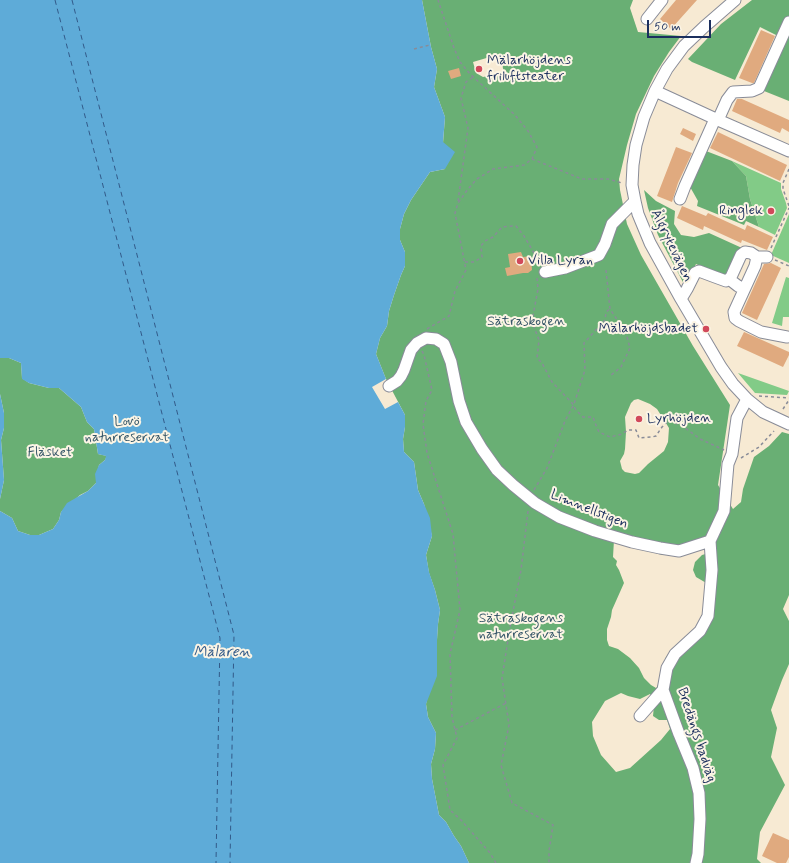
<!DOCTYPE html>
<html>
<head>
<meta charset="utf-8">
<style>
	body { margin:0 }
	#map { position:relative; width:789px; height:863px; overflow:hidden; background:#f7ead3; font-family:Mynerve,sans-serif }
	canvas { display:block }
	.scale { position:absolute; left:647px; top:20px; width:64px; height:18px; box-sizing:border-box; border:2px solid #1b2f5e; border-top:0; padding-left:5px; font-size:12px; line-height:14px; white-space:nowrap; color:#1b2f5e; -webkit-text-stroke:3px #fcf5e5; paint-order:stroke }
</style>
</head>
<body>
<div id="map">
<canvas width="789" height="863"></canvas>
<div class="scale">50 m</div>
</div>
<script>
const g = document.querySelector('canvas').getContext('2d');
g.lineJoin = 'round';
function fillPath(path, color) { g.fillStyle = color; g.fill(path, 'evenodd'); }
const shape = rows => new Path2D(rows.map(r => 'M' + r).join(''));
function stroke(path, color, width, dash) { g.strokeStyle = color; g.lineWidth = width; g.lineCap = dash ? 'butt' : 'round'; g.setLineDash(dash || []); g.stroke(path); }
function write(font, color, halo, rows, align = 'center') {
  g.font = font + ' Mynerve,sans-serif'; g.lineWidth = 4; g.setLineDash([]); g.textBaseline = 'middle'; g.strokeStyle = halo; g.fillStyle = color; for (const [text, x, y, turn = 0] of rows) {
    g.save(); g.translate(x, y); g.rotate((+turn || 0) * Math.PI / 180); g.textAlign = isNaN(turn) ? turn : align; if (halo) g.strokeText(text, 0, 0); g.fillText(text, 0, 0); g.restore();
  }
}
fillPath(shape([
	[732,161,781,183,781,189,786,203,787,208,775,235,759,227,750,199,746,176],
	[789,214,789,263,771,255],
	[786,277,789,278,789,317,783,317,782,326,772,323],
	[738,373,789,391,787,395,755,393]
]), '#82cb87');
fillPath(shape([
	[422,0,633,0,630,8,638,32,681,36,669,52,654,76,636,114,627,145,619,179,620,190,627,224,641,255,693,346,730,405,718,485,733,509,741,502,743,489,754,457,769,446,782,432,789,434,789,595,783,609,789,621,789,664,782,680,771,710,777,728,771,757,785,785,760,832,757,859,761,863,469,863,461,846,454,836,446,822,439,815,432,779,431,764,435,749,436,733,428,717,426,704,436,655,438,624,440,610,435,590,429,573,426,555,432,536,424,504,418,490,414,462,404,452,403,439,405,427,405,415,386,379,376,354,380,338,387,326,389,311,394,295,401,275,405,266,405,252,400,240,400,229,404,214,411,200,430,172,445,169,443,143,445,117,434,87,437,69,431,47],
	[500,54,504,73,483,77,476,73,473,62],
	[638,399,650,404,657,409,669,428,668,442,664,451,648,464,639,473,635,474,625,472,622,469,620,461,624,454,625,449,626,432,625,417,631,403,634,400],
	[614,540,663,555,670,555,707,547,709,553,702,555,695,562,693,570,696,577,708,584,705,614,700,626,675,646,666,657,661,671,660,679,657,687,656,688,651,685,644,678,639,668,630,658,618,649,609,646,607,640,607,629,611,617,612,610,624,583,619,570,616,565,617,561,613,557],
	[621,693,628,696,640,699,650,694,655,701,654,706,653,716,659,720,667,720,670,729,661,740,630,768,616,772,601,755,593,736,592,722,605,701],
	[752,0,789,0,789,18,780,37,760,27,735,80,692,62,688,59,721,24],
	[787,38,789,38,789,101,764,91],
	[706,151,732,161,746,176,750,199,759,227,746,221,744,225,697,206,698,201,689,185],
	[644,190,656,201,675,211,674,224,681,235,694,237,709,233,742,248,729,279,696,264,685,286,658,235,648,208],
	[0,358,9,358,21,363,22,378,29,383,49,388,59,388,66,394,81,407,87,422,94,429,98,454,107,456,105,460,99,465,96,483,88,491,80,495,61,512,59,520,53,529,39,535,30,535,18,531,12,518,0,511,0,499,4,480,1,440,4,428,4,413,0,394]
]), '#69af74');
fillPath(shape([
	[0,0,422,0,431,47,437,69,434,87,445,117,443,142,455,152,445,169,430,172,411,200,404,214,400,229,400,240,405,252,405,266,401,275,394,295,389,311,387,326,380,338,376,354,386,379,372,387,385,409,398,402,405,415,405,427,403,439,404,452,414,462,418,490,430,518,432,536,426,555,429,572,435,590,440,610,438,624,437,641,437,676,426,704,428,717,436,733,435,749,431,764,432,779,439,815,446,822,454,836,461,846,469,863,0,863,0,511,12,518,18,531,30,535,39,535,53,529,59,520,61,512,67,503,88,491,96,483,95,474,99,465,105,460,106,456,98,454,94,429,87,422,81,407,66,394,59,388,49,388,29,383,22,379,21,363,9,358,0,358],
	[0,394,4,413,4,428,1,440,4,480,0,499]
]), '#5eabd8');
stroke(shape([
	[55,0,220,638,216,863],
	[72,0,234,635,230,863]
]), '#325a89', 1, [5, 4]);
fillPath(shape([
	[676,0,697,0,671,29,660,19],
	[761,30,775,36,754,83,752,83,739,78],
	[459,68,461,76,451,79,448,71],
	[737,99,742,99,789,120,789,132,782,128,780,133,732,111],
	[683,128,696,134,693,141,680,134],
	[718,132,787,165,780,181,710,148],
	[676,147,692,153,678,183,672,202,657,196],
	[682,206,706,216,708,213,745,230,747,225,773,237,767,250,742,240,741,243,704,226,703,230,677,218],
	[521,252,523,257,531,256,532,270,528,273,523,273,507,276,505,268,510,267,508,254],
	[771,263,781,268,757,320,742,313,764,264],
	[744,332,789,352,789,355,783,367,737,346],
	[773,833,789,840,789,857,786,863,777,863,762,856]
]), '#e0aa7f');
const minor = shape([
	[735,0,704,27,684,46,667,69,655,91,644,117,636,145,633,165,632,185,635,201,638,214,650,243,681,299,721,367,733,384,747,399,763,412,789,424],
	[647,19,662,0],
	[655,91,718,120,789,151],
	[718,120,727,100,733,92,752,91,759,88,789,22],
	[680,199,685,186,715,119],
	[757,257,755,266,734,312,735,318,739,321,761,332,787,337],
	[545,272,565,268,599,255,605,244,612,224,635,201],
	[744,289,738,286,729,279,731,277,741,255,745,252,751,253,757,257,767,257],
	[681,299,687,289,695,273,699,271,715,277,726,281,729,279],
	[389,386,397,381,401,376,404,370,411,350,417,343,426,338,436,339,444,344,451,362,459,401,466,422,482,449,497,470,513,485,535,503,559,517,595,531,632,542,660,548,679,551,710,541],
	[640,716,663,690],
	[696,863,698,854,700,819,699,793,693,768,679,734,663,690,667,668,675,654,700,631,708,616,712,570,710,541,724,511,728,464,732,454,737,418,747,399]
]);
stroke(minor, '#898c98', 13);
stroke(shape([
	[414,49,430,45],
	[532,159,582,179,608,179,622,183],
	[789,169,783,183,783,189,789,206],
	[458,201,468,128,461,98,466,82,473,77],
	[771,248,789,208],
	[775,260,789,266],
	[465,262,474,262,482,257,481,246,485,241,493,237,502,227,513,226,516,226,524,236,540,263],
	[606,270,610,309,626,333,630,348,621,367,610,376],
	[537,278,538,289,533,316,534,327,539,340,537,358,542,363,552,382,572,403,576,410,583,417,593,417,597,428,599,432,610,437,622,434,628,430,636,430,639,438,652,437,656,436,662,427,669,420,684,427,700,439,724,450],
	[427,329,449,316,455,291,466,270,455,213,458,203,468,189,477,179,493,169,524,165,532,159,537,147,528,131,515,115,470,74,460,62,454,48,438,0],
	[422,351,424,355,432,390,426,401,423,424,427,453,453,534,460,610,450,654,452,717,457,738,443,765,450,810,461,820,490,853,496,863],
	[759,396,789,398],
	[783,409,789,400],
	[741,458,759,447,774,431],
	[534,490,547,468,565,421,574,404,585,370,584,343,605,320,606,312,610,309],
	[528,511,521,570,510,627,502,678,509,725,501,765,512,803,553,825,549,851,549,863],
	[455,730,506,703]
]), '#898c98', 1.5, [3, 3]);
stroke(minor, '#fff', 11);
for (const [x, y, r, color] of [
	[479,69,4,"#d1495b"],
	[771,211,4,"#d1495b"],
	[520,261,4,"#d1495b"],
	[706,329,4,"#d1495b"],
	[639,419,4,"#d1495b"]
]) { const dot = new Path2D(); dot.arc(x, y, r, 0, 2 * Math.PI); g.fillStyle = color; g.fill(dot); stroke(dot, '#fcf5e5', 1.5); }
write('14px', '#1b2f5e', '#fcf5e5', [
	["Mälarhöjdens",487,61],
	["friluftsteater",487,77],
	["Ringlek",763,211,"right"],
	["Villa Lyran",528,261],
	["Mälarhöjdsbadet",698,329,"right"],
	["Lyrhöjden",647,419]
], 'left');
write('14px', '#1b2f5e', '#fcf5e5', [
	["Ålgrytevägen",671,246,64],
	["Limnellstigen",589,510,22],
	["Bredängs badväg",696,735,72]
]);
write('14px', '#355668', '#fcf5e5', [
	["Sätraskogen",526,322],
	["Lovö",127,422],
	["naturreservat",127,438],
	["Fläsket",50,453],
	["Sätraskogens",521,619],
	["naturreservat",521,635]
]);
write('italic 15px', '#325a89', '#fcf5e5', [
	["Mälaren",222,653]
]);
</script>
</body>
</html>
